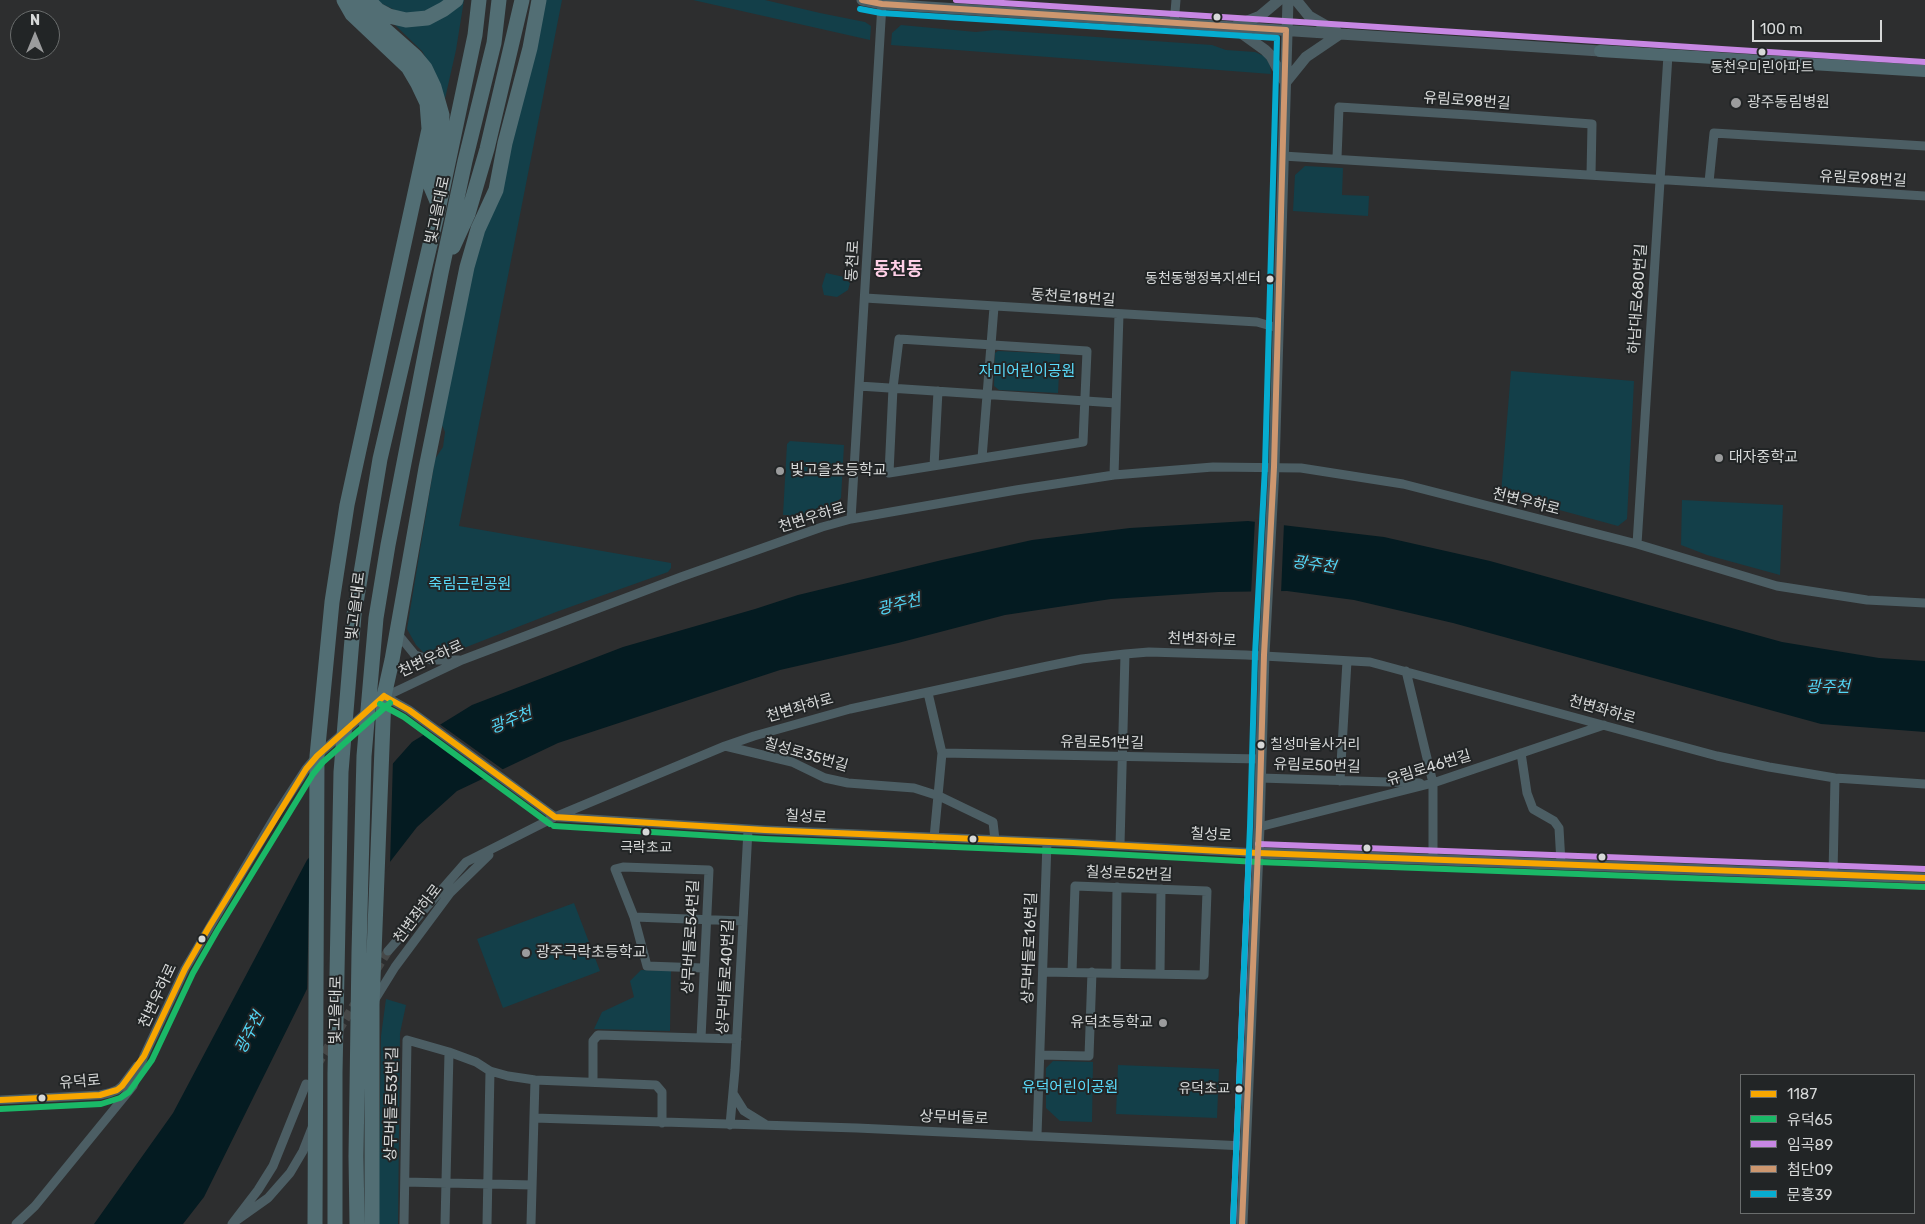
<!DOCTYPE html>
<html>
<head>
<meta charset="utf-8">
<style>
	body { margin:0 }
	#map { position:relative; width:1925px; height:1224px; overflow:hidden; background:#2d2e2f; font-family:Rubik,"Noto Sans KR",sans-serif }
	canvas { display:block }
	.legend { position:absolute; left:1740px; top:1074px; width:175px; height:140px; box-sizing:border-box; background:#222526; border:1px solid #6a6d6d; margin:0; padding:6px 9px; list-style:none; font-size:15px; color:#d6d8d8 }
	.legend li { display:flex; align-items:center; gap:10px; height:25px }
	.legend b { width:25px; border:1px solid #6a6d6d }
	.north { position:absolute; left:10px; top:10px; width:50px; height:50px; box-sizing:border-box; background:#222526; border:1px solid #6a6d6d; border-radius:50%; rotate:0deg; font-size:14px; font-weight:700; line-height:20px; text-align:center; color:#d6d8d8 }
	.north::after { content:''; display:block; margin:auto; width:18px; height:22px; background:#9b9c9d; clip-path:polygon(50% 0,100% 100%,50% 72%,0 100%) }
	.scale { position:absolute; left:1752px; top:20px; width:130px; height:22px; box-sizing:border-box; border:2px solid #d6d8d8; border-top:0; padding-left:6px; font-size:15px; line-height:18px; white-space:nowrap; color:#d6d8d8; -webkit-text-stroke:4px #222526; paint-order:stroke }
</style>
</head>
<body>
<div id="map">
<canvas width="1925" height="1224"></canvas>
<ul class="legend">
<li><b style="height:6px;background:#f7a600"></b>1187</li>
<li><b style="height:6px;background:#1ab867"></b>유덕65</li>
<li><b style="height:6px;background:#c787e3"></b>임곡89</li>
<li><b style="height:6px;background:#cd976f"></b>첨단09</li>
<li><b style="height:6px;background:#06acd0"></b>문흥39</li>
</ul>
<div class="north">N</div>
<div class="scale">100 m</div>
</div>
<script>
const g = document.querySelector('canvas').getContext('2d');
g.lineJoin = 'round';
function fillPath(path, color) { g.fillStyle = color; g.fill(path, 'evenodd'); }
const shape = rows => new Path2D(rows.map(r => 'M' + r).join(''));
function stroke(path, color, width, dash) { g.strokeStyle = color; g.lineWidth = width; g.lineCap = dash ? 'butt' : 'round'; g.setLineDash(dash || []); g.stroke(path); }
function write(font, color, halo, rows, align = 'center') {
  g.font = font + ' Rubik,"Noto Sans KR",sans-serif'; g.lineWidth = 4; g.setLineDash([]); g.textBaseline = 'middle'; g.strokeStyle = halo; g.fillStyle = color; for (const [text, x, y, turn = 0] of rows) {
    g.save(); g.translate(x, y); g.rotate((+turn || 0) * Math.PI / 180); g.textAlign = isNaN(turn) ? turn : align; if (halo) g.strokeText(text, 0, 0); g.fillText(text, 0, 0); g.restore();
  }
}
fillPath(shape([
	[374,0,449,0,442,6,407,16],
	[461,0,464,0,456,50,444,103,432,68,422,51,393,23],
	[543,0,562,0,459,526,671,563,671,568,668,572,556,612,446,655,424,653,416,645,407,629,435,459,443,447,445,432,441,423,476,243],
	[693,0,765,0,820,13,865,22,871,26,870,40],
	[901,25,976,32,995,30,1212,45,1226,50,1255,52,1264,56,1270,64,1271,74,891,45,892,33],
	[1305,166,1343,168,1342,195,1369,196,1368,216,1293,211,1295,175],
	[826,273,844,277,850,283,848,290,837,297,824,295,822,286],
	[998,351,1060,354,1058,393,999,390,994,386,995,353],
	[1511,371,1634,381,1627,519,1618,526,1501,494],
	[790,441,844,445,841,498,829,509,787,524,788,515,783,515,787,444],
	[1682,500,1783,505,1780,575,1707,555,1681,545],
	[574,903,600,971,503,1008,477,939],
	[641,970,671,971,670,1031,594,1029,602,1012,634,997,630,981],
	[386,999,406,1005,400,1033,398,1224,378,1224,381,1036],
	[1053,1061,1093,1062,1092,1122,1060,1121,1046,1108,1046,1068],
	[1118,1065,1219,1069,1217,1118,1116,1114]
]), '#133f49');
fillPath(shape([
	[1248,521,1384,537,1490,561,1782,642,1879,658,1925,661,1925,732,1821,724,1453,623,1354,600,1287,591,1218,592,1111,599,1005,615,898,643,780,670,558,743,457,791,417,827,376,880,308,987,204,1197,183,1224,94,1224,173,1113,307,860,412,742,472,705,623,647,755,609,798,595,942,560,1032,540,1130,528]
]), '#041b21');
fillPath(shape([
	[1255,519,1284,523,1281,594,1251,594],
	[438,723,505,771,491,777,426,730],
	[393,759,390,865,378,881,307,995,310,853]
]), '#2d2e2f');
stroke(shape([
	[376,970,388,951],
	[317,1065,356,1002]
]), '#464848', 9, [9, 4.5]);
stroke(shape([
	[1174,24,1176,0],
	[1283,156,1925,196],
	[1337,158,1339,107,1469,115,1592,124,1591,175],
	[1709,182,1714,133,1925,146],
	[865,298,1257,322,1278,328],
	[899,339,1087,351,1083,442,889,473,893,388,899,339],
	[859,386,1116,403],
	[982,458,994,307],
	[934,466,938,391],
	[1114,475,1119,314],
	[851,519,882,4],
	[1637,544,1668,55],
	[397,633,415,655,431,660,459,660],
	[1406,671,1433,783,1433,859],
	[928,693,942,753,934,838],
	[384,696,409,710,555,817],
	[382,698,462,660,681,577,822,527,851,519,1016,490,1114,475,1213,467,1301,468,1403,484,1637,544,1777,586,1867,600,1925,603],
	[725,746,792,762,825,778,848,783,914,788,939,796,993,822,995,840],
	[942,753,1261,759],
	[1521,753,1527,793,1533,809,1554,821,1559,828,1561,863],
	[1260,778,1420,783],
	[1340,781,1347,661],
	[558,817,765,830,1073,843,1258,853],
	[1259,827,1433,783,1604,725],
	[1120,845,1125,654],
	[1833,874,1835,778],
	[634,917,743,921],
	[388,951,466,862,555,817,725,746,754,736,850,709,1043,667,1082,659,1125,654,1149,652,1246,655,1370,662,1717,756,1769,767,1835,778,1925,784],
	[1043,972,1204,975,1207,891,1075,886,1072,972],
	[1116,973,1117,887],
	[1160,974,1161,889],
	[374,1001,395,967,450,893,489,855],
	[701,1038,737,1039],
	[1040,1055,1089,1056,1092,972],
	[593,1082,593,1041,598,1035,701,1038,709,870,623,867,615,869,634,917,647,966,703,968],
	[734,1095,744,1111,765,1124],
	[0,1100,100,1095,109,1093,117,1090,122,1086,137,1066],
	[534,1118,857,1128,1245,1146],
	[730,1125,735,1070,748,830],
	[1037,1135,1047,842],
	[405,1182,532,1185],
	[237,1220,268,1198,290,1173,303,1151,312,1128],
	[16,1224,35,1206,133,1086,144,1056,185,969,276,815,306,769,317,756,369,710],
	[232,1224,258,1190,273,1166,306,1084],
	[404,1224,407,1040,449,1052,476,1062,490,1071,508,1076,535,1080,656,1085,662,1092,662,1123],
	[445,1224,449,1052],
	[487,1224,490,1071],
	[531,1224,535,1080]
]), '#4c5e64', 9);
stroke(shape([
	[862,0,882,4,1600,51],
	[1296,0,1309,16,1337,32],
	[1237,25,1260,16,1279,0],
	[1233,27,1265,50,1271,56,1283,79],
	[1285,83,1306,57,1340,34],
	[1258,853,1925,878],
	[1242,1224,1259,827,1264,655,1274,467,1288,0]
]), '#4c5e64', 11);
stroke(shape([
	[1600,51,1925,71]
]), '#4f686e', 12);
stroke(shape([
	[357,0,361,7,372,18,415,56,425,68,434,87,442,115,441,136,431,187,439,206],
	[368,0,378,10,389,16,406,20,427,18,444,9,456,0],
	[453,247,468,214,487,149,522,0],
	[315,1224,317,756,332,602,347,505,429,129,427,103,418,84,408,67,352,14,344,0],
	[335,1224,335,1073,341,772,354,615,380,459,439,206,475,35,479,0],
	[357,1224,356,1156,359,952,364,756,376,618,388,545,441,273,465,161,494,43,499,0],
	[372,1224,372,1005,384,696,392,660,426,468,467,267,478,229,496,190,505,143,530,48,539,0]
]), '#526e74', 15);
stroke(shape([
	[384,696,409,710,555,817],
	[555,817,765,830,1073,843,1258,853,1925,878],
	[0,1100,100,1095,117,1090,122,1086,144,1056,185,969,209,927,306,769,317,756,384,696]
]), '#f7a600', 6);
stroke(shape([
	[380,704,404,717,550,824],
	[554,826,765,839,1073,852,1258,862,1925,887],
	[0,1109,101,1104,120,1098,129,1092,152,1060,193,973,217,931,313,774,323,762,390,703]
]), '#1ab867', 6);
stroke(shape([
	[956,0,1925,62],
	[1258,844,1925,869],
	[1233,1224,1249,853]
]), '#c787e3', 6);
stroke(shape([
	[862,0,882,4,1286,30],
	[1242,1224,1259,827,1264,655,1274,467,1286,30]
]), '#cd976f', 6);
stroke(shape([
	[860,9,881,13,1277,38,1265,467,1255,655,1250,827,1233,1224]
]), '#06acd0', 6);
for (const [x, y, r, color] of [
	[1217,17,4.5,"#d6d8d8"],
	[1762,52,4.5,"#d6d8d8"],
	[1736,103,6,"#9b9c9d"],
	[1270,279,4.5,"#d6d8d8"],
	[1719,458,5,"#9b9c9d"],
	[780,471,5,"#9b9c9d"],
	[1261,745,4.5,"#d6d8d8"],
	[646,832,4.5,"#d6d8d8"],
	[973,839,4.5,"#d6d8d8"],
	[1367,848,4.5,"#d6d8d8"],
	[1602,857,4.5,"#d6d8d8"],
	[202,939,4.5,"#d6d8d8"],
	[526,953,5,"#9b9c9d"],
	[1163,1023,5,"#9b9c9d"],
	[1239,1089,4.5,"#d6d8d8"],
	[42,1098,4.5,"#d6d8d8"]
]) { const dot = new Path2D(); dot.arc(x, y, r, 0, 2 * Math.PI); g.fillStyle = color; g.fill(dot); stroke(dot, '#222526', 2); }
write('14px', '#d6d8d8', '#222526', [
	["동천우미린아파트",1762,68],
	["동천동행정복지센터",1261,279,"right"],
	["칠성마을사거리",1270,745,"left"],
	["극락초교",646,848],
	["유덕초교",1230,1089,"right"]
]);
write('15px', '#d6d8d8', '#222526', [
	["유림로98번길",1467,101,4],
	["유림로98번길",1863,179,3],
	["빛고을대로",438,210,-78],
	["동천로",853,261,-87],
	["동천로18번길",1073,298,4],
	["하남대로680번길",1638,299,-86],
	["천변우하로",1526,502,14],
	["천변우하로",812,518,-17],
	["빛고을대로",356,606,-83],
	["천변좌하로",1202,640,2],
	["천변우하로",431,659,-24],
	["천변좌하로",800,708,-16],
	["천변좌하로",1602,710,16],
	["유림로51번길",1102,743,1],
	["칠성로35번길",806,755,16],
	["유림로50번길",1317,766,2],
	["유림로46번길",1429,768,-17],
	["칠성로",806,817,3],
	["칠성로",1211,835,3],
	["칠성로52번길",1129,874,2],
	["천변좌하로",418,914,-53],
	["상무버들로54번길",691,937,-87],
	["상무버들로16번길",1030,948,-88],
	["상무버들로40번길",726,977,-87],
	["천변우하로",158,996,-65],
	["빛고을대로",336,1010,-89],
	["유덕로",80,1082,-5],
	["상무버들로53번길",392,1104,-89],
	["상무버들로",954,1118,2]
]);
write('15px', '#d6d8d8', '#222526', [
	["광주동림병원",1747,103],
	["대자중학교",1729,458],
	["빛고을초등학교",790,471],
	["광주극락초등학교",536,953],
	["유덕초등학교",1153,1023,"right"]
], 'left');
write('15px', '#5bddfd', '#222526', [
	["자미어린이공원",1027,372],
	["죽림근린공원",470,585],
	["유덕어린이공원",1070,1088]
]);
write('italic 16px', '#53d6f6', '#222526', [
	["광주천",1314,565,8],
	["광주천",899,605,-14],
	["광주천",1828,687],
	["광주천",511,721,-22],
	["광주천",250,1033,-63]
]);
write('bold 18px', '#fecfe6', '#222526', [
	["동천동",898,270]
]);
</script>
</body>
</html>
